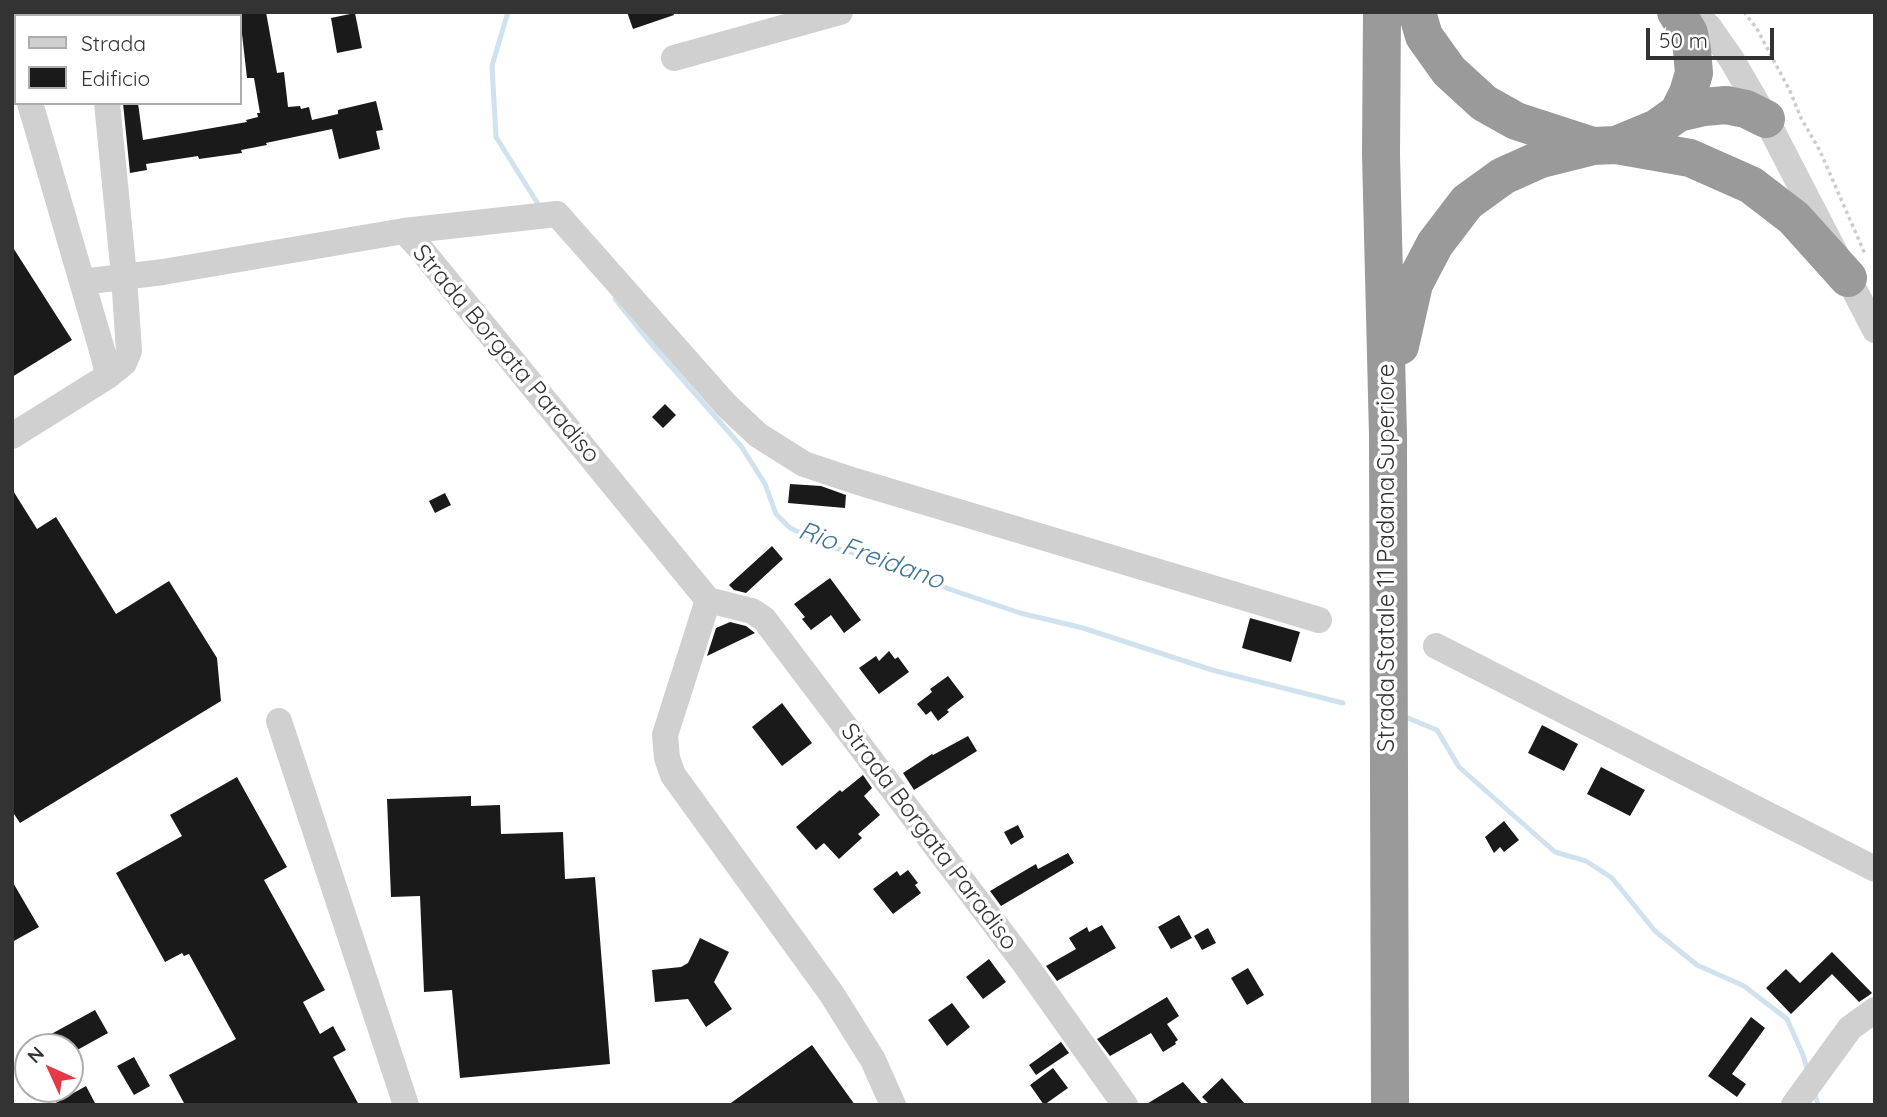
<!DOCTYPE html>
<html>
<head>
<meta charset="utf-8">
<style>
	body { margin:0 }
	#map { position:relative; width:1887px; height:1117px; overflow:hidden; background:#fff; font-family:Quicksand,sans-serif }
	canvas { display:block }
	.frame { position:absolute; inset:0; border:14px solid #333; pointer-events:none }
	.legend { position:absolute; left:14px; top:14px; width:228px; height:91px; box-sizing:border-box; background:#fff; border:2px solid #adadad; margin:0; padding:9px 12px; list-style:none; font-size:21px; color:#333 }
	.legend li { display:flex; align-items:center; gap:14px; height:35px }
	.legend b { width:35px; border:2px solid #adadad }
	.north { position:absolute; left:14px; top:1033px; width:70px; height:70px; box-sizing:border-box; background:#fff; border:2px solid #adadad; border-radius:50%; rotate:315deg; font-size:19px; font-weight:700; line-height:28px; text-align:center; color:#333 }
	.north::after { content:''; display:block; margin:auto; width:24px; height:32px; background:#e63946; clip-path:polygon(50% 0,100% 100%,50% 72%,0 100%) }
	.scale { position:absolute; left:1646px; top:28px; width:128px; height:32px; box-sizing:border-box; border:4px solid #333; border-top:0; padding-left:9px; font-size:21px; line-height:24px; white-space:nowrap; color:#333; -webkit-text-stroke:5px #fff; paint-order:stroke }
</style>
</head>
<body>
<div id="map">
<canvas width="1887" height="1117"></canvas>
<div class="frame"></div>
<ul class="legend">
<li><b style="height:9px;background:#d0d0d0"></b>Strada</li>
<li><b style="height:19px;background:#1a1a1a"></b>Edificio</li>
</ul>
<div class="north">N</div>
<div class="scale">50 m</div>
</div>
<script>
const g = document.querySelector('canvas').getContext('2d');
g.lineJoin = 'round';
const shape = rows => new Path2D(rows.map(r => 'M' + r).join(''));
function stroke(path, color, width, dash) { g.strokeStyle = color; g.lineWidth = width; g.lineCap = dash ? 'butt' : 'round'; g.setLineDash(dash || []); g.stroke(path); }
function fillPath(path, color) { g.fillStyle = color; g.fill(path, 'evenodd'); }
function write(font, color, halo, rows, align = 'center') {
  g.font = font + ' Quicksand,sans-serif'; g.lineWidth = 7; g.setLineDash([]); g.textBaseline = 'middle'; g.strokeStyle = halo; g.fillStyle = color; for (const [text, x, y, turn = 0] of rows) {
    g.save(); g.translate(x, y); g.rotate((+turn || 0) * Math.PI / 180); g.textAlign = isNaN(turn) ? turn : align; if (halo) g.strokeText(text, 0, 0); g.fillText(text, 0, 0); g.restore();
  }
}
stroke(shape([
	[508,12,492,66,496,137,540,207],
	[615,299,648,340,741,446,765,484,776,514,790,528,834,548,890,562,949,589,1020,613,1083,628,1212,670,1343,703],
	[1403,716,1437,730,1459,767,1555,852,1586,861,1612,878,1655,931,1697,965,1744,986,1787,1019,1803,1055,1808,1072],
	[1814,1091,1818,1105]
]), '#cfe2ee', 5);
fillPath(shape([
	[238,12,266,12,277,73,284,72,288,107,300,106,301,109,309,107,312,120,338,114,338,110,376,101,383,130,376,131,380,149,339,159,332,129,266,143,267,145,241,150,242,153,199,159,198,156,146,164,147,170,130,173,123,103,138,103,143,140,247,122,246,120,258,117,257,113,260,113,254,78,247,78,240,16,238,16],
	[627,12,673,12,674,15,633,29],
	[355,13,362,48,337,53,331,18],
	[12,246,72,340,12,377],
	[665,404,676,415,663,428,652,417],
	[790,484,821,486,846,495,845,508,788,503],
	[12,489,37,529,56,517,116,614,169,581,217,658,221,701,20,823,12,811],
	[445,493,451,505,435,513,429,501],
	[772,546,783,559,746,593,734,590,729,585],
	[830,578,861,620,844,633,831,615,811,630,802,619,805,617,794,604],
	[1250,618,1300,632,1291,662,1242,648],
	[730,622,746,626,755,633,707,656,716,628],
	[889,651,895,659,898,657,909,672,879,694,859,668,876,656,879,661],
	[948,676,964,697,947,710,949,712,938,721,931,711,926,715,917,704,932,692,930,689],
	[782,703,812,743,782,766,752,727],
	[1542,725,1578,744,1564,771,1528,753],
	[968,736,977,751,914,790,903,773,932,754,933,755],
	[1601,767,1645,790,1630,816,1587,794],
	[863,775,872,788,864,796,880,815,858,834,862,838,839,859,824,843,816,850,796,827,840,790,842,792],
	[237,777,287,867,264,880,325,990,303,1002,320,1034,333,1026,346,1050,333,1057,359,1105,185,1105,169,1075,236,1039,189,954,184,956,182,953,165,962,116,873,182,836,170,815],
	[471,796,471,806,500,805,501,834,563,832,565,879,595,877,610,1064,460,1078,452,990,424,992,420,896,391,897,387,799],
	[1504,821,1519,840,1504,852,1500,847,1494,853,1485,837],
	[1018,825,1024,837,1011,845,1004,832],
	[1068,853,1074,863,1001,906,990,891,1036,864,1038,869],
	[908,870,918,883,915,885,921,893,893,914,873,889,897,871,900,876],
	[12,881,39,927,12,942],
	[1179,915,1192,938,1171,949,1158,927],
	[1102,925,1116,948,1057,981,1046,966,1076,949,1069,938,1087,927,1089,932],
	[1208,928,1216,943,1202,950,1194,936],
	[700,938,729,952,714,982,732,1009,706,1027,688,999,655,1002,652,970,681,967,688,963],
	[1832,952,1872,993,1868,996,1859,1002,1832,974,1791,1014,1766,988,1786,969,1800,983],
	[989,959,1006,982,983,999,966,977],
	[1248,968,1264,995,1247,1005,1231,978],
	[1167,997,1179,1016,1167,1024,1178,1040,1175,1042,1176,1044,1163,1052,1151,1033,1110,1056,1097,1039],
	[952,1003,970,1027,947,1046,928,1020],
	[95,1010,108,1033,70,1054,70,1047,49,1047,44,1038],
	[1751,1017,1765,1028,1732,1074,1746,1084,1737,1097,1708,1076],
	[1061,1042,1069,1053,1036,1075,1029,1065],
	[812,1045,855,1105,728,1105],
	[134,1057,150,1086,134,1095,117,1066],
	[1053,1068,1068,1088,1044,1105,1030,1085],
	[1222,1078,1246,1105,1210,1105,1202,1097],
	[1183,1082,1203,1105,1145,1105],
	[86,1086,96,1105,52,1105]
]), '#1a1a1a');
stroke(shape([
	[1744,12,1757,29,1790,91,1801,118,1820,151,1865,254]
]), '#cdcdcd', 3.5, [3.5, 3.5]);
stroke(shape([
	[97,12,97,16],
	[1694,12,1709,27,1732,60,1766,119,1875,330],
	[12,40,16,52],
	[674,58,840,12],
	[30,103,104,357,108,376],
	[404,231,557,214,727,406,758,435,804,464,855,481,1319,620],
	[82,282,163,272,404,231,419,247,708,600,752,611,764,619,1025,964,1125,1105],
	[12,436,108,376,124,363,129,351,124,276,107,103],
	[708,600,665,735,667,758,673,775,831,993,873,1060,893,1105],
	[1436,646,1875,869],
	[279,721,406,1105],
	[1794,1105,1850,1028,1875,1010]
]), '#d0d0d0', 26);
stroke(shape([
	[1382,12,1381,155,1388,435,1390,1105],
	[1417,12,1424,36,1449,71,1484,103,1516,121,1593,146],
	[1676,12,1689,33,1692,50,1694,73,1688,93,1678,113],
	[1616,145,1657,128,1678,113,1704,107,1726,105,1746,109,1766,119],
	[1400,346,1414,284,1435,244,1467,202,1503,176,1541,159,1593,146,1616,145,1690,158,1751,185,1794,218,1848,278]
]), '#9a9a9a', 38);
write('24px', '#333', '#fff', [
	["Strada Borgata Paradiso",506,354,50],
	["Strada Statale 11 Padana Superiore",1387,558,-90],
	["Strada Borgata Paradiso",929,837,53]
]);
write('italic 26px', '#3f7597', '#fff', [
	["Rio Freidano",871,556,20]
]);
</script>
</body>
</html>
